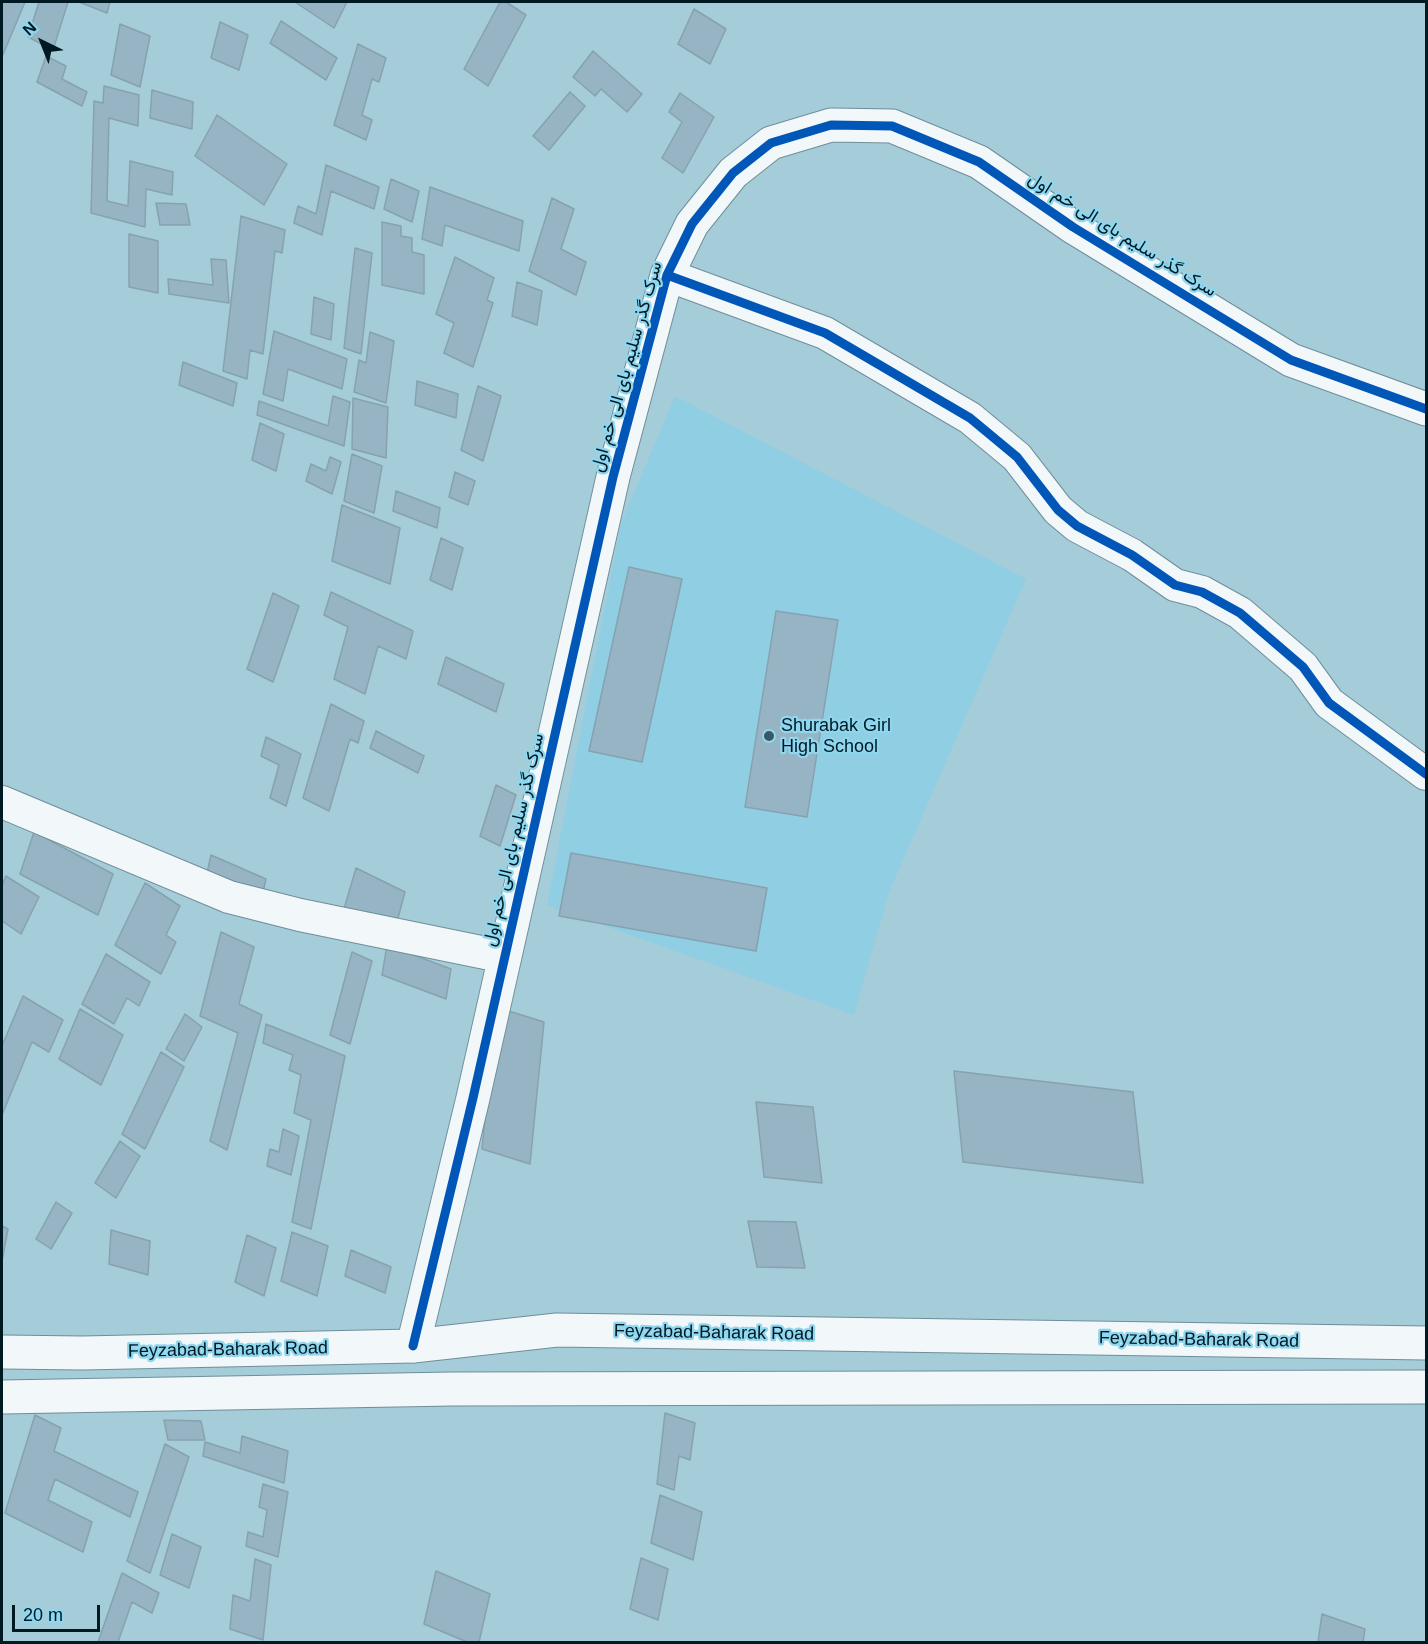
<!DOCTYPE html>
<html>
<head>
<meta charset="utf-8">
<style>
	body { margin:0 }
	#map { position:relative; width:1428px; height:1644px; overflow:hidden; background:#a5ccd9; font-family:Helvetica,sans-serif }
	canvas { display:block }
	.frame { position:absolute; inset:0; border:3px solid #001a23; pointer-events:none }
	.north { position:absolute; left:12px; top:12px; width:60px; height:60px; -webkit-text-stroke:4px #8fd6ef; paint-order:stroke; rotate:317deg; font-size:16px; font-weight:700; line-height:24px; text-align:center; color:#001a23 }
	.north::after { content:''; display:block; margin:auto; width:21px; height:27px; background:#001a23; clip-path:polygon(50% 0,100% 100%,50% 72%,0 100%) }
	.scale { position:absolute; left:12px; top:1605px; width:88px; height:27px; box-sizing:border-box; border:3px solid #001a23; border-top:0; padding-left:8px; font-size:18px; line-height:21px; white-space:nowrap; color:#001a23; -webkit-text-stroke:4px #8fd6ef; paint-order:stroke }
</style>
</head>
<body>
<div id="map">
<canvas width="1428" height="1644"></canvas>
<div class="frame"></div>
<div class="north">N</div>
<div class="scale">20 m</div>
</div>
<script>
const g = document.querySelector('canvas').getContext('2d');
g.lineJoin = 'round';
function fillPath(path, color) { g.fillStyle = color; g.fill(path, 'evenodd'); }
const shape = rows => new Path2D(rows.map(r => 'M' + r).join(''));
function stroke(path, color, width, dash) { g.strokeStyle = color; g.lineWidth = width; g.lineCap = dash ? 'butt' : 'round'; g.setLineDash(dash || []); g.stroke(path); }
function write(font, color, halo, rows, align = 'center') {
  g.font = font + ' Helvetica,Vazirmatn,sans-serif'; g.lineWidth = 4.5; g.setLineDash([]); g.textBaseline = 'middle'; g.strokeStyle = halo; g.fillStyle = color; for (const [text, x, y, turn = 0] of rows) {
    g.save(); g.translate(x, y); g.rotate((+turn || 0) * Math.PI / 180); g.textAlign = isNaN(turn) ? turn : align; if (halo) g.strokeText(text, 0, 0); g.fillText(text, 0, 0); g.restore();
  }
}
fillPath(shape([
	[675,396,1026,579,889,892,854,1015,547,905,621,524]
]), '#90cee3');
const building = shape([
	[2,2,25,2,2,57,2,2],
	[39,2,68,2,53,50,28,37,39,2],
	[79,2,110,2,107,13,79,2],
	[295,2,347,2,334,28,295,2],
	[500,2,506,2,526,15,488,86,464,69,500,2],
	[694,9,726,29,710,64,678,44,694,9],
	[281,21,337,58,326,80,270,43,281,21],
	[220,22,248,35,239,70,211,58,220,22],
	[120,24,150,36,140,87,111,75,120,24],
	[358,44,386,58,379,82,372,79,362,115,372,120,366,140,334,125,358,44],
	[593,51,642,94,627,112,601,89,595,96,573,77,593,51],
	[46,56,66,66,62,79,87,92,82,106,37,82,46,56],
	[104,86,139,95,138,126,109,118,107,201,128,206,130,161,173,172,172,195,146,189,145,227,91,213,94,101,103,103,104,86],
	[152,90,193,102,192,129,150,118,152,90],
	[570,92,585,106,549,150,533,136,570,92],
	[680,93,714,117,683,173,662,158,682,122,669,112,680,93],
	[217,115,287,164,264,205,195,156,217,115],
	[326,165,379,187,374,209,331,191,322,235,294,223,298,206,316,214,326,165],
	[391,179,419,191,412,222,384,209,391,179],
	[430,187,523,221,519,251,445,225,442,246,422,239,430,187],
	[552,198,574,209,561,249,586,262,576,295,529,271,552,198],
	[156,203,186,204,190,225,160,225,156,203],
	[241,216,285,230,282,253,275,251,263,354,250,350,247,379,223,371,241,216],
	[382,222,401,226,401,236,412,238,412,252,424,255,424,294,382,285,382,222],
	[129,234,158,241,158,293,129,287,129,234],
	[355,248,372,253,361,354,344,348,355,248],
	[455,257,494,278,487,300,493,303,473,367,444,353,454,323,436,314,455,257],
	[211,259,226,260,229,303,169,294,168,279,213,285,211,259],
	[517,282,542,291,537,325,512,316,517,282],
	[314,297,334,304,331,340,311,334,314,297],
	[274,331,347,359,342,389,288,369,283,401,263,394,274,331],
	[370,332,394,341,386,403,354,392,359,360,366,363,370,332],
	[183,362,237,383,233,406,179,385,183,362],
	[417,381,458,394,456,418,415,405,417,381],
	[478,386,501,396,483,461,461,450,478,386],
	[333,396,350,402,344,446,257,415,259,401,328,426,333,396],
	[353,398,388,407,386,458,352,449,353,398],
	[260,423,284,434,276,471,252,460,260,423],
	[352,454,382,466,374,513,344,501,352,454],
	[330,457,341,462,332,494,306,481,311,464,326,471,330,457],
	[455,472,475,481,468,505,449,497,455,472],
	[396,491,440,508,437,528,393,511,396,491],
	[342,505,400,528,390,584,332,561,342,505],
	[441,538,463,548,452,590,430,580,441,538],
	[629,567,682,579,642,762,589,751,629,567],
	[331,592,413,631,406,659,378,646,365,694,334,679,348,627,324,615,331,592],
	[273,593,299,606,273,682,247,669,273,593],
	[776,611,838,620,807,817,745,807,776,611],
	[446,657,504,684,496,712,438,684,446,657],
	[331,704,364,721,358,743,350,739,329,811,303,798,331,704],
	[376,731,424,756,418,773,370,748,376,731],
	[266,737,301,754,286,806,270,798,279,765,261,756,266,737],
	[496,785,516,795,500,846,480,836,496,785],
	[34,832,113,874,98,915,20,874,34,832],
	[571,853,767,888,756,951,559,916,571,853],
	[211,855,266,879,262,897,207,873,211,855],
	[356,868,405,892,394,933,344,909,356,868],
	[6,876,39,897,21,934,2,921,2,886,6,876],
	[145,883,180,906,166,935,176,942,161,974,115,945,145,883],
	[221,932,254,947,239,1004,262,1015,227,1150,210,1141,238,1033,200,1016,221,932],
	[387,945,451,969,446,999,382,975,387,945],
	[352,952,372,961,350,1044,330,1035,352,952],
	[106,954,150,982,139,1006,127,998,114,1024,82,1004,106,954],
	[23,996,63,1020,49,1052,32,1042,2,1115,2,1046,23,996],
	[496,1007,544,1022,530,1164,482,1149,496,1007],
	[80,1009,123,1035,101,1085,59,1059,80,1009],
	[185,1014,202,1027,184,1061,166,1049,185,1014],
	[266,1024,345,1056,311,1229,292,1222,311,1120,294,1113,301,1075,289,1070,293,1055,263,1043,266,1024],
	[161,1052,184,1067,145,1149,122,1134,161,1052],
	[954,1071,1133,1092,1143,1183,963,1162,954,1071],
	[756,1102,813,1107,822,1183,764,1177,756,1102],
	[283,1129,299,1136,291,1175,267,1166,270,1149,279,1152,283,1129],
	[120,1141,140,1156,116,1198,95,1183,120,1141],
	[56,1202,72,1213,51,1249,36,1239,56,1202],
	[748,1221,796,1222,805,1268,757,1267,748,1221],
	[2,1226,8,1229,2,1261,2,1226],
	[111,1230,150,1241,148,1275,109,1264,111,1230],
	[292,1232,328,1246,317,1296,281,1281,292,1232],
	[247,1235,276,1248,264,1296,235,1282,247,1235],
	[351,1250,391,1267,385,1293,345,1276,351,1250],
	[665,1413,695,1423,690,1460,679,1456,674,1490,657,1484,665,1413],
	[35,1415,61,1428,54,1451,138,1492,130,1517,55,1479,48,1500,92,1522,83,1552,5,1513,35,1415],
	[164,1420,201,1421,205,1440,168,1440,164,1420],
	[242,1436,288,1451,284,1483,203,1456,205,1442,240,1453,242,1436],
	[165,1444,189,1457,150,1573,127,1561,165,1444],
	[263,1484,288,1492,278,1557,246,1546,248,1532,263,1537,267,1510,259,1507,263,1484],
	[660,1495,702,1512,693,1560,651,1543,660,1495],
	[172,1534,201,1547,189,1588,160,1575,172,1534],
	[641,1558,668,1569,658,1620,630,1609,641,1558],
	[255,1559,271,1565,263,1640,230,1629,233,1595,250,1601,255,1559],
	[436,1571,490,1594,479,1642,467,1642,424,1624,436,1571],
	[122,1573,159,1593,152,1613,132,1602,118,1642,98,1642,122,1573],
	[1322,1614,1365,1629,1363,1642,1318,1642,1322,1614]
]);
fillPath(building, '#96b4c4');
stroke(building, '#86a2af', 1.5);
const minor = shape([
	[667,275,825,333,970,418,1017,457,1058,510,1077,526,1132,555,1175,585,1202,592,1240,613,1303,667,1329,703,1426,774],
	[2,802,229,897,300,915,505,957]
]);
const tertiary = shape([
	[413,1346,473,1098,613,477,667,275,692,224,733,173,771,143,831,125,892,126,979,162,1073,227,1291,360,1426,409]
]);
const primary = shape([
	[2,1352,83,1353,413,1346,557,1330,1426,1343],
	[2,1397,452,1389,1426,1387]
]);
stroke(minor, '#6f8e99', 34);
stroke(tertiary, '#6f8e99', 35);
stroke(primary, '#6f8e99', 35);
stroke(minor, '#f2f7f9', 32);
stroke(tertiary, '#f2f7f9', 33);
stroke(primary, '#f2f7f9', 33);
stroke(shape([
	[667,275,825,333,970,418,1017,457,1058,510,1077,526,1132,555,1175,585,1202,592,1240,613,1303,667,1329,703,1426,774],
	[413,1346,473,1098,613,477,667,275,692,224,733,173,771,143,831,125,892,126,979,162,1073,227,1291,360,1426,409]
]), '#0057b8', 9);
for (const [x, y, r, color] of [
	[769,736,6,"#3a5863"]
]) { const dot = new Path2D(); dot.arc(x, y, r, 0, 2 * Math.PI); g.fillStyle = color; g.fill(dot); stroke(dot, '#8fd6ef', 2); }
write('18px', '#001a23', '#8fd6ef', [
	["سرک گذر سلیم بای الی خم اول",1122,235,32],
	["سرک گذر سلیم بای الی خم اول",627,367,-74],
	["سرک گذر سلیم بای الی خم اول",514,840,-77],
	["Feyzabad-Baharak Road",714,1333,1],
	["Feyzabad-Baharak Road",1199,1340,1],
	["Feyzabad-Baharak Road",228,1350,-1]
]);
write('18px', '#001a23', '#8fd6ef', [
	["Shurabak Girl",781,726],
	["High School",781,747]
], 'left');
</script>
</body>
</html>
